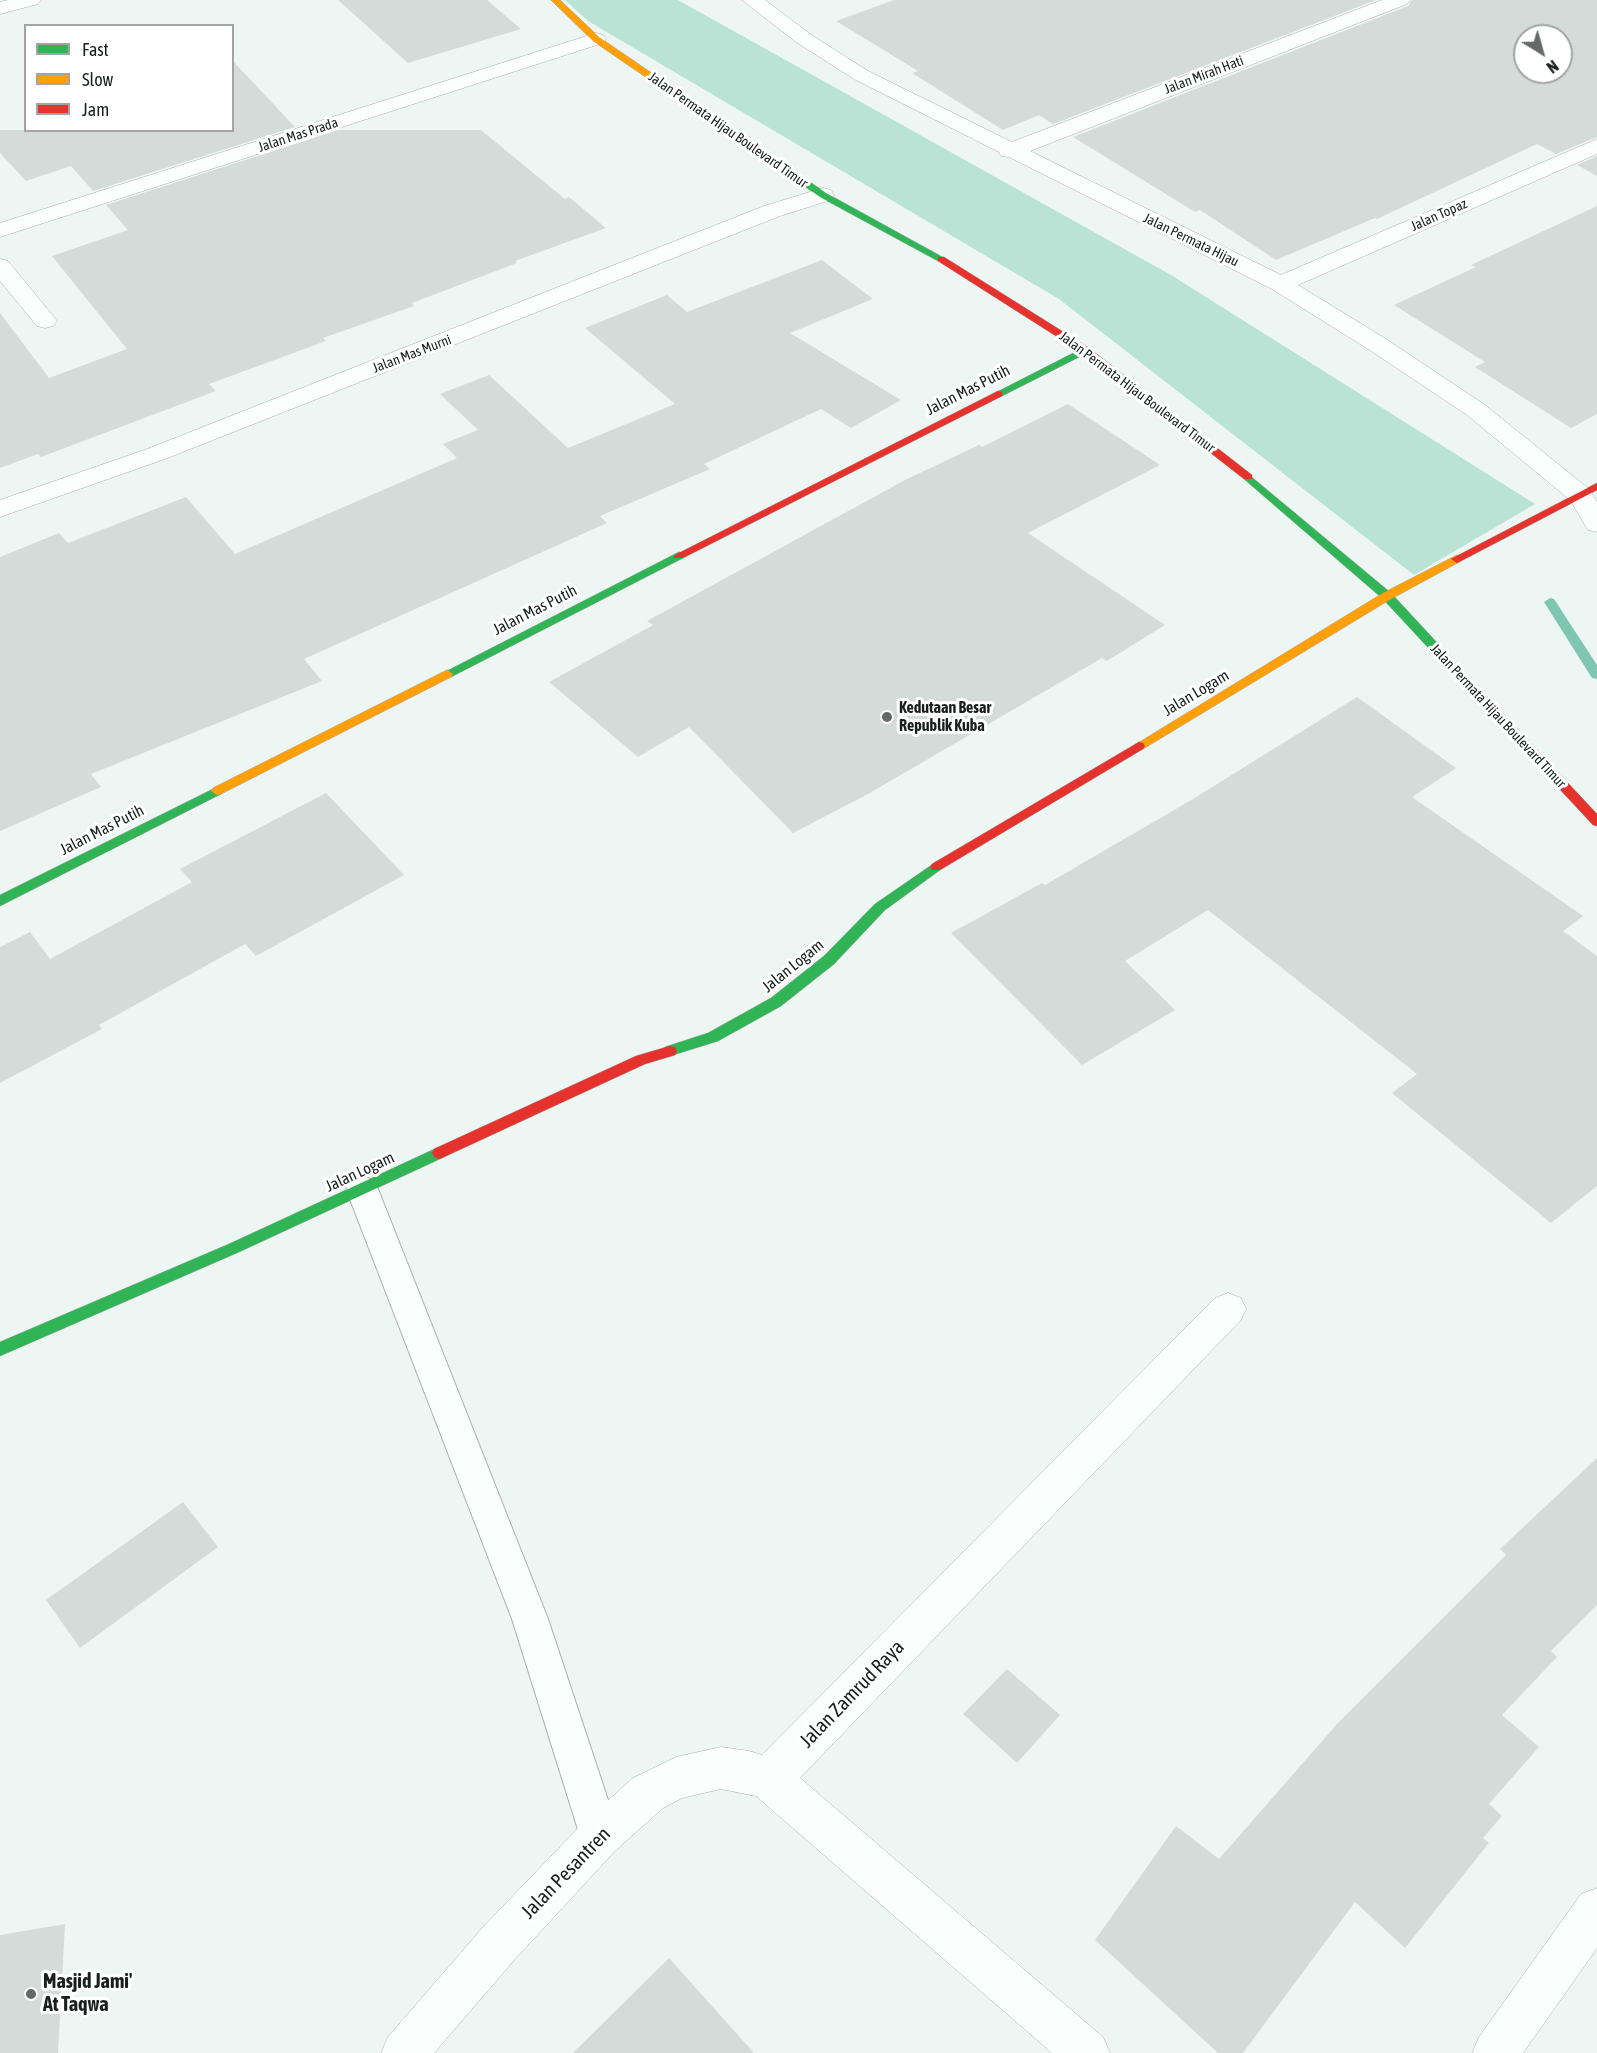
<!DOCTYPE html>
<html>
<head>
<meta charset="utf-8">
<style>
	body { margin:0 }
	#map { position:relative; width:1597px; height:2053px; overflow:hidden; background:#eef6f3; font-family:"Asap Condensed",sans-serif }
	canvas { display:block }
	.legend { position:absolute; left:24px; top:24px; width:210px; height:108px; box-sizing:border-box; background:#fff; border:2px solid #a3a5a5; margin:0; padding:8px 10px; list-style:none; font-size:18px; color:#191f1d }
	.legend li { display:flex; align-items:center; gap:12px; height:30px }
	.legend b { width:30px; border:2px solid #a3a5a5 }
	.north { position:absolute; left:1513px; top:24px; width:60px; height:60px; box-sizing:border-box; background:#fff; border:2px solid #a3a5a5; border-radius:50%; rotate:143deg; font-size:16px; font-weight:700; line-height:24px; text-align:center; color:#191f1d }
	.north::after { content:''; display:block; margin:auto; width:21px; height:27px; background:#646a68; clip-path:polygon(50% 0,100% 100%,50% 72%,0 100%) }
</style>
</head>
<body>
<div id="map">
<canvas width="1597" height="2053"></canvas>
<ul class="legend">
<li><b style="height:8px;background:#30b455"></b>Fast</li>
<li><b style="height:8px;background:#ff9f0a"></b>Slow</li>
<li><b style="height:8px;background:#e5322d"></b>Jam</li>
</ul>
<div class="north">N</div>
</div>
<script>
const g = document.querySelector('canvas').getContext('2d');
g.lineJoin = 'round';
function fillPath(path, color) { g.fillStyle = color; g.fill(path, 'evenodd'); }
const shape = rows => new Path2D(rows.map(r => 'M' + r).join(''));
function stroke(path, color, width, dash) { g.strokeStyle = color; g.lineWidth = width; g.lineCap = dash ? 'butt' : 'round'; g.setLineDash(dash || []); g.stroke(path); }
function write(font, color, halo, rows, align = 'center') {
  g.font = font + ' "Asap Condensed",sans-serif'; g.lineWidth = 6; g.setLineDash([]); g.textBaseline = 'middle'; g.strokeStyle = halo; g.fillStyle = color; for (const [text, x, y, turn = 0] of rows) {
    g.save(); g.translate(x, y); g.rotate((+turn || 0) * Math.PI / 180); g.textAlign = isNaN(turn) ? turn : align; if (halo) g.strokeText(text, 0, 0); g.fillText(text, 0, 0); g.restore();
  }
}
fillPath(shape([
	[565,0,678,0,1171,275,1535,504,1414,575,1059,299,588,21]
]), '#b9e3d4');
fillPath(shape([
	[1550,598,1554,599,1597,665,1597,679,1592,678,1544,602,1550,598]
]), '#7fc6b1');
fillPath(shape([
	[338,0,487,0,521,29,408,63],
	[894,0,1376,0,1053,124,1039,115,1003,130,912,73,918,71,836,21],
	[1412,0,1597,0,1597,137,1556,154,1537,144,1377,219,1375,218,1276,260,1200,210,1195,212,1073,137,1408,6],
	[1525,36,1561,36,1561,72,1525,72],
	[232,60,295,127,93,191,71,166,26,181,0,153,0,130,232,130],
	[338,130,481,130,565,199,569,197,606,228,515,261,517,263,412,303,414,306,323,338,326,341,209,384,216,391,41,457,38,454,0,468,0,313,49,378,127,349,52,256,128,230,106,205],
	[1597,156,1597,176,1577,165],
	[1597,206,1597,414,1571,428,1475,367,1485,362,1394,305,1476,267,1471,265],
	[822,260,873,299,790,333,901,400,851,428,821,409,704,464,710,469,600,516,607,523,304,659,322,681,91,774,101,787,0,831,0,557,59,533,68,543,186,497,235,554,457,458,443,444,478,430,440,394,489,375,568,448,675,404,585,328,667,295,687,312],
	[1068,404,1160,465,1028,533,1165,625,1107,661,1102,658,868,794,793,833,689,727,638,757,549,682,653,625,647,621,905,480,979,445,982,447],
	[1357,697,1456,768,1412,797,1583,916,1563,931,1597,956,1597,1186,1551,1223,1392,1093,1417,1074,1208,910,1125,961,1175,1010,1082,1065,951,933,1042,883,1045,885,1193,799],
	[326,793,404,875,256,956,245,944,99,1025,102,1029,0,1083,0,947,30,932,50,959,192,882,180,869],
	[1597,1458,1597,1605,1551,1651,1557,1657,1502,1715,1539,1747,1489,1804,1502,1816,1483,1838,1489,1843,1405,1948,1355,1902,1243,2053,1218,2053,1095,1940,1176,1826,1219,1859,1337,1724,1506,1555,1500,1549],
	[183,1502,218,1547,80,1648,46,1600],
	[1007,1669,1060,1715,1017,1763,963,1714],
	[65,1924,58,2053,0,2053,0,1935],
	[669,1958,754,2053,573,2053]
]), '#d5dbd9');
const lane = shape([
	[362,1176,373,1180,378,1189,548,1619,620,1836,614,1850,600,1856,586,1850,580,1836,512,1619,346,1189,351,1180,362,1176]
]);
const street = shape([
	[8,0,41,0,38,4,0,14,0,2,8,0],
	[742,0,765,0,810,34,868,71,1012,142,1382,0,1410,0,1407,4,1030,151,1281,275,1597,139,1597,154,1298,285,1386,339,1485,405,1589,489,1597,502,1597,532,1588,530,1570,500,1467,415,1368,349,1272,289,1009,157,1001,156,999,152,854,79,796,42,742,0],
	[596,33,603,35,606,39,603,43,0,237,0,223,596,33],
	[823,188,831,190,834,195,831,200,780,216,165,459,0,517,0,500,147,449,764,206,823,188],
	[0,259,8,261,53,316,57,321,53,326,45,328,37,326,0,281,0,259],
	[1228,1293,1241,1298,1246,1309,1241,1320,800,1778,1103,2037,1110,2053,1052,2053,756,1796,721,1789,682,1798,663,1808,615,1851,516,1958,434,2053,381,2053,388,2037,484,1926,585,1821,633,1778,676,1757,721,1747,749,1751,762,1755,1215,1298,1228,1293],
	[1597,1888,1597,1948,1523,2053,1472,2053,1479,2037,1581,1894,1597,1888]
]);
const fast = shape([
	[739,137,745,137,826,193,946,259,938,261,820,197,739,141,739,137],
	[1085,347,1090,350,1089,352,1002,396,998,397,993,394,1085,347],
	[1248,474,1391,593,1479,688,1481,691,1479,694,1471,694,1383,599,1244,479,1243,477,1248,474],
	[679,552,683,554,683,558,451,677,447,678,441,674,679,552],
	[217,787,221,788,223,791,221,794,0,906,0,895,217,787],
	[936,862,940,864,942,867,940,870,885,910,834,964,781,1006,718,1041,670,1056,665,1055,663,1051,665,1047,708,1033,771,998,824,956,875,904,936,862],
	[439,1147,444,1149,446,1153,444,1157,239,1252,0,1356,0,1342,229,1244,439,1147]
]);
const slow = shape([
	[551,0,560,0,599,37,745,137,745,141,739,141,593,41,551,0],
	[1457,555,1463,559,1461,561,1391,599,1143,749,1139,750,1133,746,1383,593,1457,555],
	[447,670,453,674,451,677,221,794,217,795,211,791,213,788,447,670]
]);
const jam = shape([
	[938,257,944,257,1089,348,1252,475,1252,479,1244,479,1081,352,938,261,938,257],
	[998,391,1002,392,1002,396,683,558,675,558,673,556,998,391],
	[1597,483,1597,490,1461,561,1457,563,1451,559,1597,483],
	[1475,687,1479,688,1597,814,1597,826,1593,825,1471,694,1469,691,1475,687],
	[1139,742,1143,743,1145,746,1143,749,940,870,932,870,930,867,932,864,1139,742],
	[670,1046,675,1047,677,1051,675,1055,645,1064,444,1157,439,1159,434,1157,432,1153,434,1149,636,1056,670,1046]
]);
stroke(lane, '#a8aeac', 2);
stroke(street, '#a8aeac', 1);
stroke(fast, '#a8aeac', 1);
stroke(slow, '#a8aeac', 1);
stroke(jam, '#a8aeac', 1);
fillPath(lane, '#fcfefd');
fillPath(street, '#fcfefd');
fillPath(fast, '#30b455');
fillPath(slow, '#ff9f0a');
fillPath(jam, '#e5322d');
for (const [x, y, r, color] of [
	[887,717,6,"#646a68"],
	[31,1994,6,"#646a68"]
]) { const dot = new Path2D(); dot.arc(x, y, r, 0, 2 * Math.PI); g.fillStyle = color; g.fill(dot); stroke(dot, '#fff', 2); }
write('14px', '#191f1d', '#fff', [
	["Jalan Mirah Hati",1204,75,-21],
	["Jalan Permata Hijau Boulevard Timur",728,130,35],
	["Jalan Mas Prada",298,135,-18],
	["Jalan Topaz",1439,215,-24],
	["Jalan Permata Hijau",1191,240,26],
	["Jalan Mas Murni",412,354,-21],
	["Jalan Permata Hijau Boulevard Timur",1137,392,37],
	["Jalan Permata Hijau Boulevard Timur",1498,716,47]
]);
write('16px', '#191f1d', '#fff', [
	["Jalan Mas Putih",968,390,-27],
	["Jalan Mas Putih",535,610,-27],
	["Jalan Logam",1196,693,-31],
	["Jalan Mas Putih",102,830,-27],
	["Jalan Logam",793,966,-39],
	["Jalan Logam",360,1172,-25]
]);
write('bold 16px', '#191f1d', '#fff', [
	["Kedutaan Besar",899,708],
	["Republik Kuba",899,726]
], 'left');
write('20px', '#191f1d', '#fff', [
	["Jalan Zamrud Raya",852,1694,-46],
	["Jalan Pesantren",566,1873,-46]
]);
write('bold 20px', '#191f1d', '#fff', [
	["Masjid Jami'",43,1982],
	["At Taqwa",43,2005]
], 'left');
</script>
</body>
</html>
